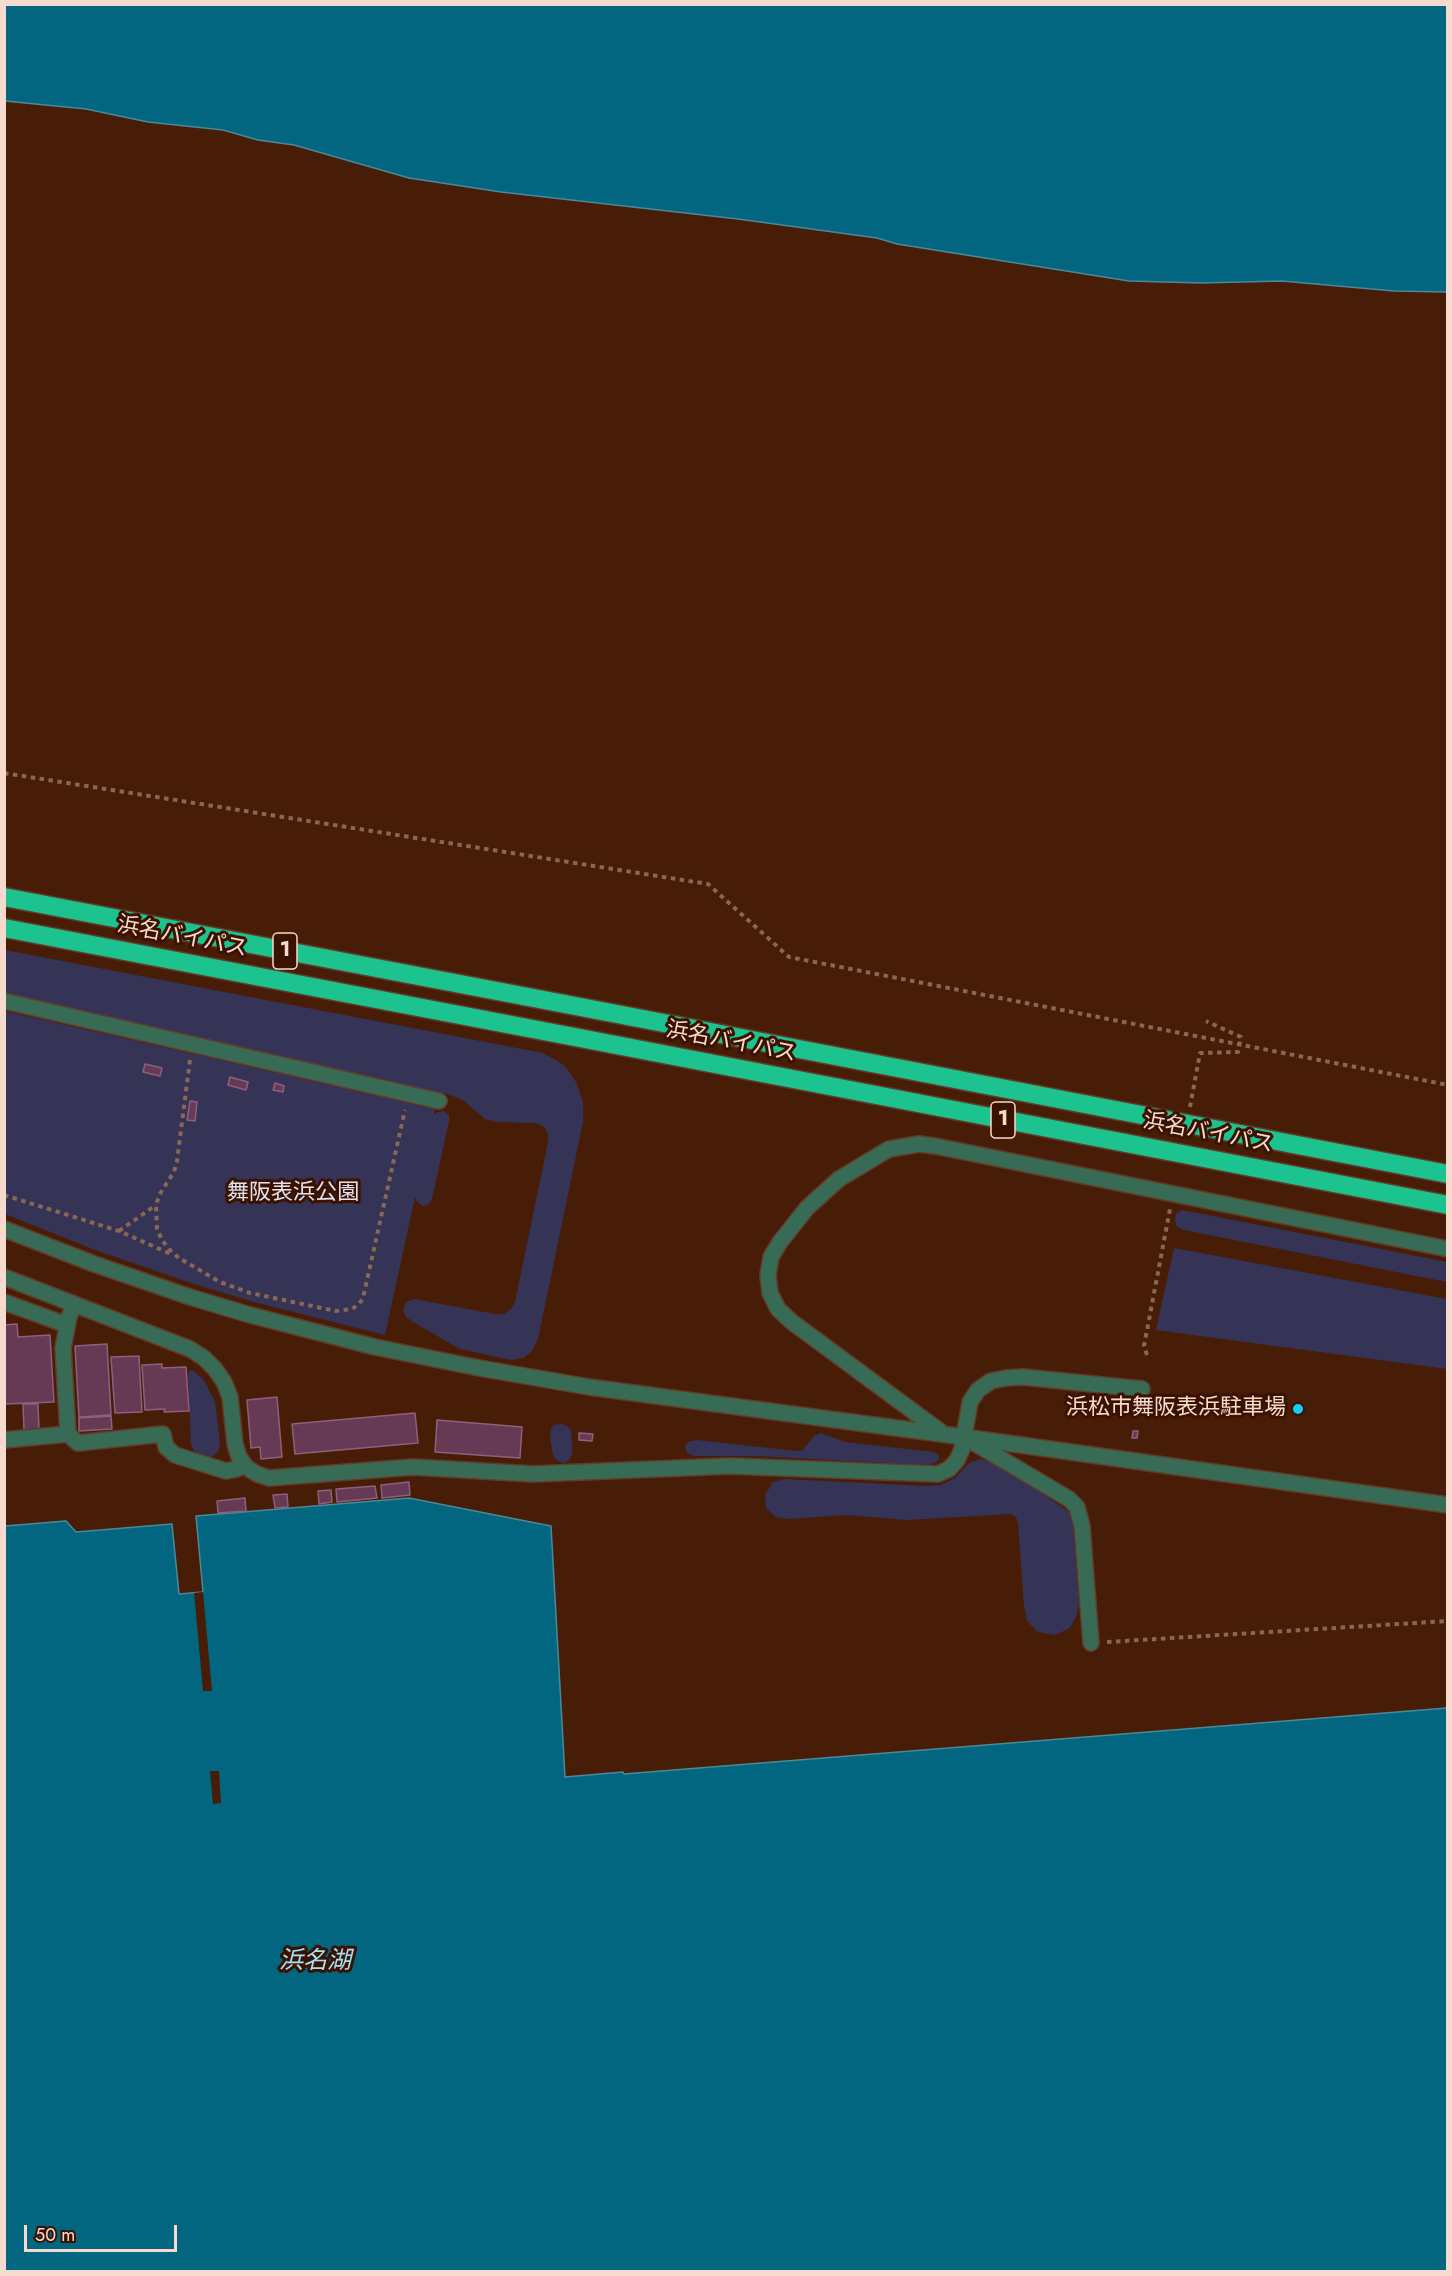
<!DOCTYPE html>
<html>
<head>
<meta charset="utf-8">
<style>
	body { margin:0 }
	#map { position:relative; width:1452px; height:2276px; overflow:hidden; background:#471d08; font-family:Jost,sans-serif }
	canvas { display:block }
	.frame { position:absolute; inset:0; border:6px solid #f6dace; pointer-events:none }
	.scale { position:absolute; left:24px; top:2225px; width:153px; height:27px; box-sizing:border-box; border:3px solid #f6dace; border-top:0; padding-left:8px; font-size:18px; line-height:21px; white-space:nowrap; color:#f6dace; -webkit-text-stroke:4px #3b1200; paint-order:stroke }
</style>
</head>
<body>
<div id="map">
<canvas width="1452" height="2276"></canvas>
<div class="frame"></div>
<div class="scale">50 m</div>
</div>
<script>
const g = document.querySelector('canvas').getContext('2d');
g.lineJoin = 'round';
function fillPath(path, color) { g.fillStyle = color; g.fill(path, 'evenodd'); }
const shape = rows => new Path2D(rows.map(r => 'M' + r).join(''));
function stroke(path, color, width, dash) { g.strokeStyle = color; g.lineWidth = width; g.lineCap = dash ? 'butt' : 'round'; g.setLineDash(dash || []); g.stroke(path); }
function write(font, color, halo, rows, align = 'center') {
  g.font = font + ' Jost,"Noto Sans JP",sans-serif'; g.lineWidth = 6; g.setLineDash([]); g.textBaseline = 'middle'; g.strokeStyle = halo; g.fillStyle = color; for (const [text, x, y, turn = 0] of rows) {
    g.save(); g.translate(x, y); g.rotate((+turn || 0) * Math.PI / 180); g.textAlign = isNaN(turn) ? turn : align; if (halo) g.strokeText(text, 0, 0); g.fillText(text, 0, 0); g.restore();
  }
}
fillPath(shape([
	[5,950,543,1053,564,1065,576,1082,583,1102,583,1122,538,1339,532,1351,523,1358,511,1360,460,1349,413,1322,406,1317,403,1310,406,1302,414,1299,495,1314,504,1314,511,1309,515,1302,548,1142,548,1134,544,1127,536,1123,497,1122,485,1119,463,1100,447,1094,5,994],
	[4,1011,435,1109,434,1115,437,1112,444,1111,449,1115,449,1121,432,1199,429,1204,423,1206,417,1202,415,1197,385,1335,254,1302,194,1284,98,1251,5,1214],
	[1182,1210,1447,1262,1447,1282,1184,1230,1177,1227,1175,1221,1176,1214],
	[1174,1248,1447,1299,1447,1369,1156,1330],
	[192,1370,203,1379,215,1401,220,1443,218,1452,211,1457,203,1458,195,1453,191,1444,188,1374,189,1371],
	[561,1424,567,1426,571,1431,572,1443,572,1454,569,1460,564,1463,558,1461,553,1456,550,1436,551,1429,554,1425],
	[821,1433,845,1442,934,1452,939,1455,939,1459,935,1463,925,1465,754,1456,695,1456,687,1453,685,1447,688,1442,697,1440,797,1451,803,1450,814,1436],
	[981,1459,988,1461,1029,1484,1069,1512,1073,1527,1079,1605,1076,1617,1070,1628,1055,1635,1038,1632,1027,1621,1024,1606,1018,1523,1016,1517,1011,1514,906,1520,846,1515,789,1519,776,1517,766,1508,765,1495,773,1482,785,1479,925,1486,940,1485,955,1478,969,1463]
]), '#353456');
const water = shape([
	[4,5,1447,5,1447,292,1394,291,1282,281,1201,283,1129,281,897,244,877,238,738,219,501,192,409,178,294,145,258,140,223,130,148,122,86,109,5,101,4,5],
	[409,1498,551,1526,565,1777,623,1772,624,1774,1447,1708,1447,2271,5,2272,5,1526,66,1521,76,1532,172,1524,179,1594,203,1592,196,1516,409,1498]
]);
fillPath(water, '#036681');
stroke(water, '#4c8998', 1.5);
fillPath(shape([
	[203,1592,212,1691,203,1691,194,1593],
	[210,1771,219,1771,221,1803,213,1804]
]), '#471d08');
const building = shape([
	[145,1064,162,1068,160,1076,143,1072,145,1064],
	[230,1077,248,1082,246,1090,228,1085,230,1077],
	[275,1083,284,1086,283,1092,273,1090,275,1083],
	[190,1101,197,1102,195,1121,187,1120,190,1101],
	[17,1324,18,1337,50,1335,54,1402,4,1404,4,1325,17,1324],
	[107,1344,111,1415,79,1417,75,1346,107,1344],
	[139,1356,142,1412,115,1413,111,1357,139,1356],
	[162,1364,162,1368,186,1367,189,1411,164,1412,165,1409,145,1410,142,1365,162,1364],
	[277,1397,282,1457,261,1459,260,1447,251,1448,247,1400,277,1397],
	[23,1404,38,1404,39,1430,24,1430,23,1404],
	[415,1413,418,1443,295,1454,292,1424,415,1413],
	[111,1416,112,1429,79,1431,79,1418,111,1416],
	[437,1420,522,1427,520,1458,435,1452,437,1420],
	[1133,1431,1138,1431,1137,1438,1132,1438,1133,1431],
	[579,1433,593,1434,592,1441,579,1440,579,1433],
	[409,1482,410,1495,382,1498,381,1485,409,1482],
	[375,1486,377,1498,337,1502,336,1489,375,1486],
	[331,1490,332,1502,319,1504,318,1491,331,1490],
	[287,1494,288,1507,275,1508,273,1495,287,1494],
	[245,1498,246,1511,218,1513,217,1501,245,1498]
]);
fillPath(building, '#663a54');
stroke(building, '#8f607b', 1.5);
const minor = shape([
	[4,1001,439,1101],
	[4,1229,94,1264,190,1297,250,1315,375,1347,479,1368,589,1387,964,1437,1448,1505],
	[4,1277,190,1349,204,1358,215,1369,224,1382,230,1397,235,1444,239,1457,246,1467,257,1474,269,1478,413,1467,533,1474,730,1466,938,1474,949,1469,957,1460,962,1449,970,1402,978,1390,991,1381,1006,1378,1023,1377,1142,1389],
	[4,1302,67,1325],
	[74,1304,69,1317,63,1348,68,1434,78,1443,163,1434,166,1447,175,1455,226,1471,237,1469,244,1464],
	[941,1432,792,1322,778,1309,770,1293,768,1275,771,1257,780,1242,807,1208,839,1179,889,1149,919,1144,935,1146,1448,1249],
	[4,1440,68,1434],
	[971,1441,1069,1499,1077,1507,1082,1526,1091,1643]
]);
const highway = shape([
	[4,897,565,1004],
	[4,928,559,1034]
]);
stroke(minor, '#633b28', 18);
stroke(highway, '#633b28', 21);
stroke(shape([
	[4,773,708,884,789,957,1448,1085],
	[190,1060,177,1161,174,1172,161,1192,156,1204,157,1229,162,1240,170,1250,179,1258,220,1282,250,1293,336,1311,352,1309,359,1304,363,1298,405,1110],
	[1190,1107,1200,1053,1238,1052,1241,1037,1206,1021],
	[4,1195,119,1231,173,1255],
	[119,1231,156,1205],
	[1147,1355,1144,1346,1170,1209],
	[1107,1642,1448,1621]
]), '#8a6654', 4, [4.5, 4.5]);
stroke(minor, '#376b55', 15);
stroke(highway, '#1cc38e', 18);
const highwayBridge = shape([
	[565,1004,1448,1174],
	[559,1034,1448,1205]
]);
stroke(highwayBridge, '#633b28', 21, []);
stroke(highwayBridge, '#1cc38e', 18);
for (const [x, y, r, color] of [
	[1298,1409,6,"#18cafc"]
]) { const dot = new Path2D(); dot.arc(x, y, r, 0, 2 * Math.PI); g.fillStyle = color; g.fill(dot); stroke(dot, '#3b1200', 2); }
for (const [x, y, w] of [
	[285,951,24],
	[1003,1120,24]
]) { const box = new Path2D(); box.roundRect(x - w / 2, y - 18, w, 36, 4.5); g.fillStyle = '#3b1200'; g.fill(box); stroke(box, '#f6dace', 1.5); }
write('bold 21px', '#f6dace', null, [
	["1",285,951],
	["1",1003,1120]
]);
write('22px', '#f6dace', '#3b1200', [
	["浜名バイパス",182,938,11],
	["浜名バイパス",731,1043,11],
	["浜名バイパス",1208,1134,11]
]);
write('22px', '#e0e1f2', '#3b1200', [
	["舞阪表浜公園",293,1194]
]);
write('22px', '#f6dace', '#3b1200', [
	["浜松市舞阪表浜駐車場",1286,1409]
], 'right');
write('italic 24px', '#a2e0f9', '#3b1200', [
	["浜名湖",315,1962]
]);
</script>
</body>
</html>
